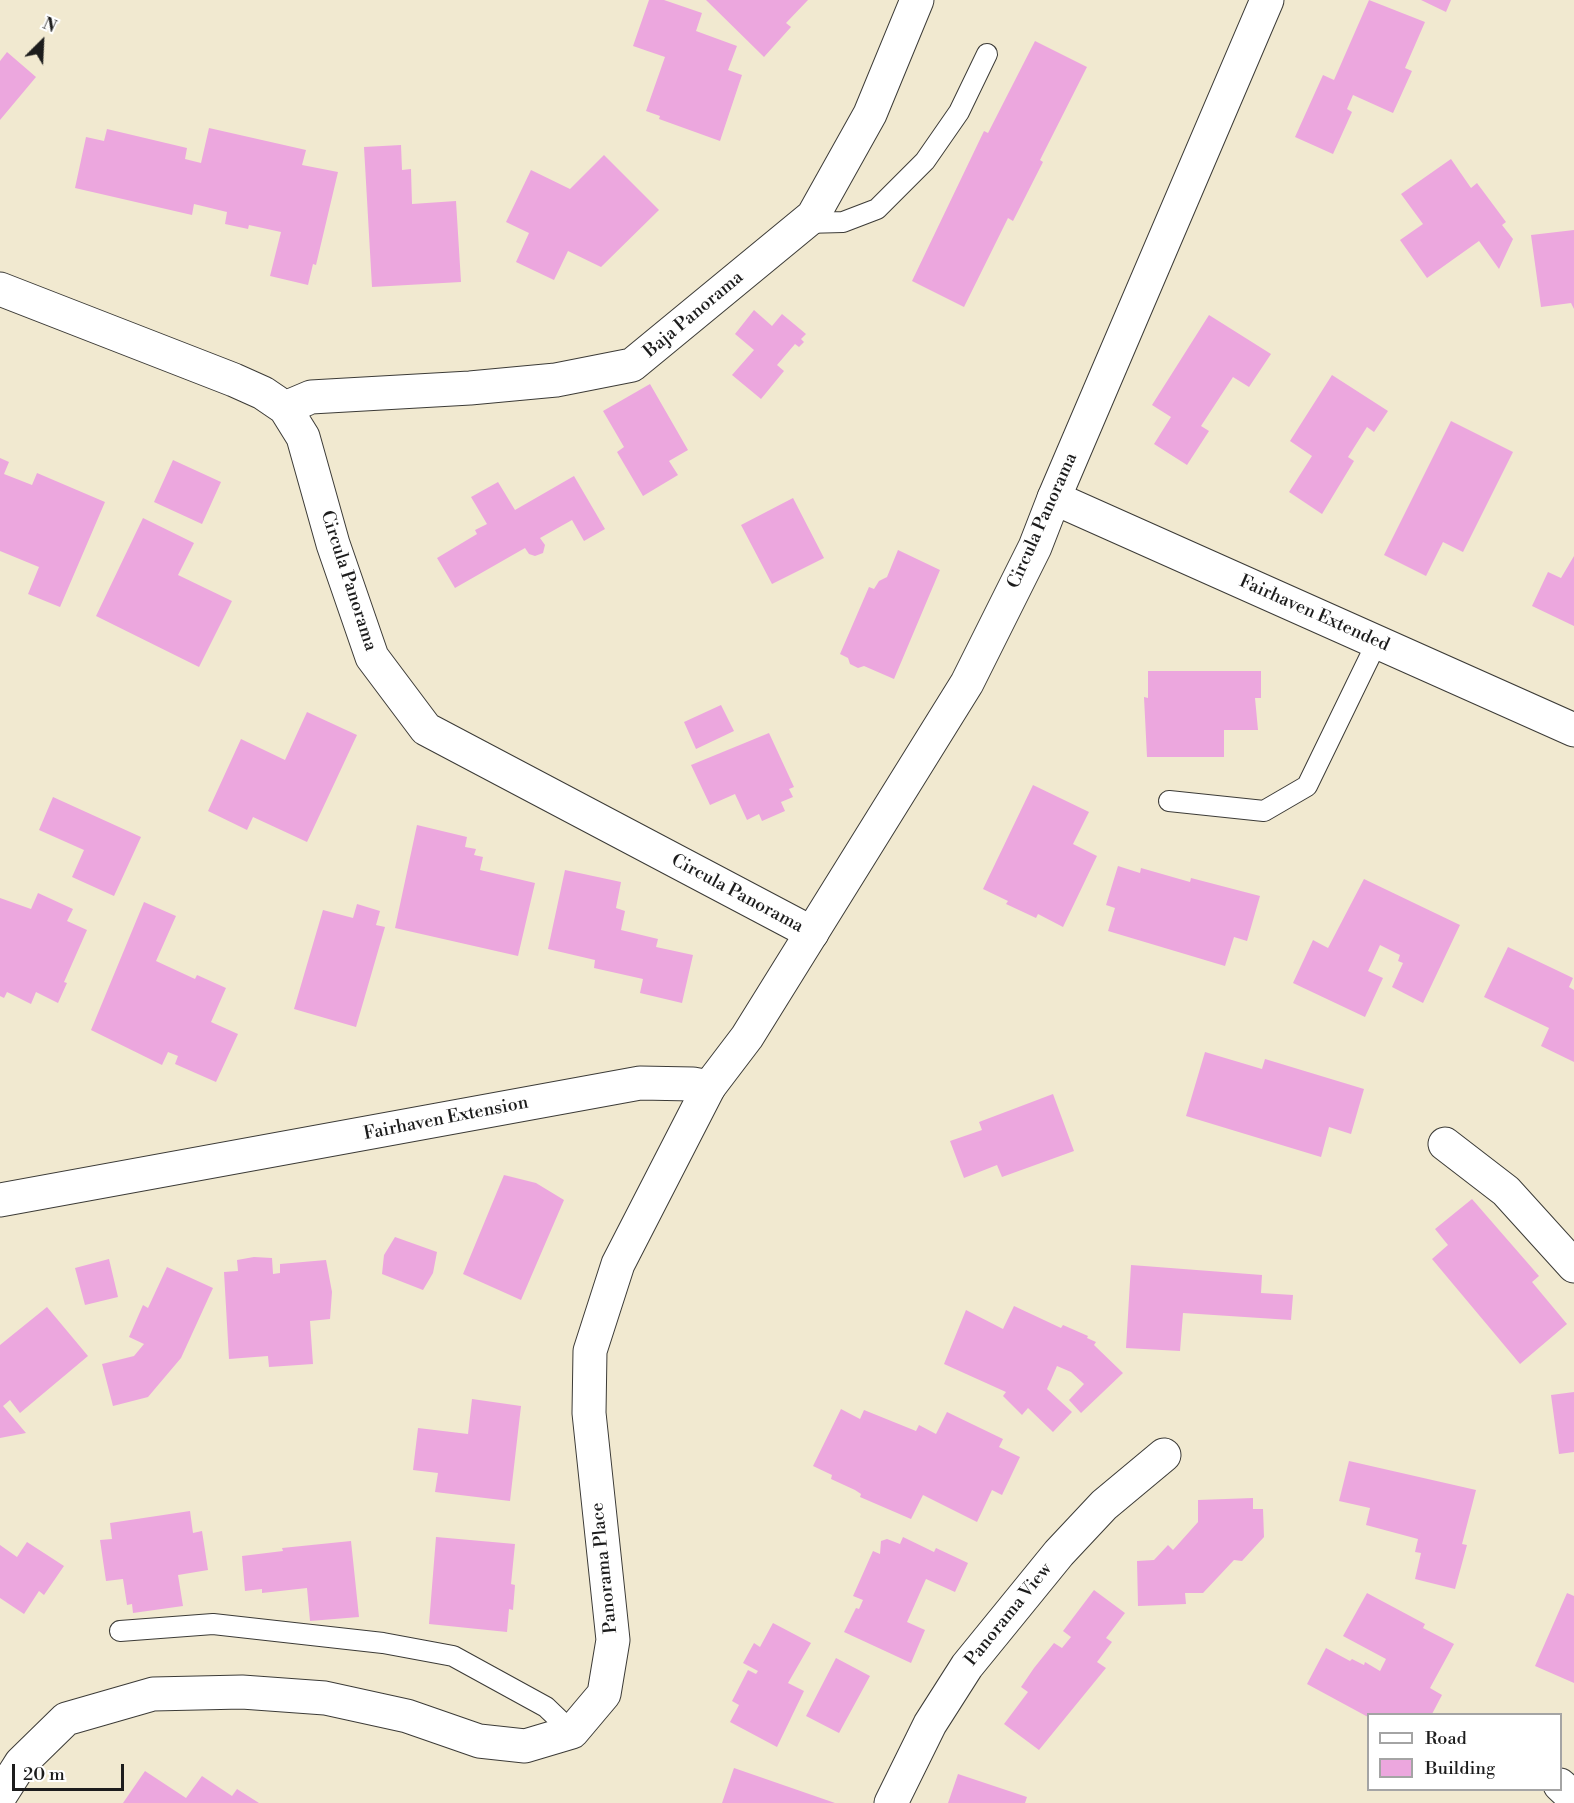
<!DOCTYPE html>
<html>
<head>
<meta charset="utf-8">
<style>
	body { margin:0 }
	#map { position:relative; width:1574px; height:1803px; overflow:hidden; background:#f1e9d0; font-family:"Libre Bodoni",serif }
	canvas { display:block }
	.legend { position:absolute; left:1367px; top:1713px; width:195px; height:78px; box-sizing:border-box; background:#fff; border:2px solid #a4a4a4; margin:0; padding:8px 10px; list-style:none; font-size:18px; color:#1c1c1c }
	.legend li { display:flex; align-items:center; gap:12px; height:30px }
	.legend b { width:30px; border:2px solid #a4a4a4 }
	.north { position:absolute; left:12px; top:12px; width:60px; height:60px; -webkit-text-stroke:4px #fff; paint-order:stroke; rotate:24deg; font-size:16px; font-weight:700; line-height:24px; text-align:center; color:#1c1c1c }
	.north::after { content:''; display:block; margin:auto; width:21px; height:27px; background:#1c1c1c; clip-path:polygon(50% 0,100% 100%,50% 72%,0 100%) }
	.scale { position:absolute; left:12px; top:1764px; width:112px; height:27px; box-sizing:border-box; border:3px solid #1c1c1c; border-top:0; padding-left:8px; font-size:18px; line-height:21px; white-space:nowrap; color:#1c1c1c; -webkit-text-stroke:4px #fff; paint-order:stroke }
</style>
</head>
<body>
<div id="map">
<canvas width="1574" height="1803"></canvas>
<ul class="legend">
<li><b style="height:8px;background:#fff"></b>Road</li>
<li><b style="height:16px;background:#eca7de"></b>Building</li>
</ul>
<div class="north">N</div>
<div class="scale">20 m</div>
</div>
<script>
const g = document.querySelector('canvas').getContext('2d');
g.lineJoin = 'round';
function fillPath(path, color) { g.fillStyle = color; g.fill(path, 'evenodd'); }
const shape = rows => new Path2D(rows.map(r => 'M' + r).join(''));
function stroke(path, color, width, dash) { g.strokeStyle = color; g.lineWidth = width; g.lineCap = dash ? 'butt' : 'round'; g.setLineDash(dash || []); g.stroke(path); }
function write(font, color, halo, rows, align = 'center') {
  g.font = font + ' "Libre Bodoni",serif'; g.lineWidth = 6; g.setLineDash([]); g.textBaseline = 'middle'; g.strokeStyle = halo; g.fillStyle = color; for (const [text, x, y, turn = 0] of rows) {
    g.save(); g.translate(x, y); g.rotate((+turn || 0) * Math.PI / 180); g.textAlign = isNaN(turn) ? turn : align; if (halo) g.strokeText(text, 0, 0); g.fillText(text, 0, 0); g.restore();
  }
}
fillPath(shape([
	[649,0,664,0,702,13,696,31,737,46,728,70,742,75,720,141,659,119,660,116,646,111,665,57,633,46],
	[706,0,808,0,786,23,791,27,764,57],
	[1369,0,1425,22,1405,68,1412,71,1393,113,1353,95,1347,109,1352,112,1333,154,1295,137,1323,75,1334,80],
	[1421,0,1451,0,1446,12],
	[1035,41,1087,67,1040,160,1043,162,1013,221,1008,218,964,307,912,281,984,131,988,133],
	[7,52,36,77,0,120,0,61],
	[209,128,306,150,302,165,338,172,316,265,313,264,308,285,270,276,281,232,249,225,248,229,225,224,227,212,194,204,192,215,75,188,86,137,104,141,107,129,187,148,185,159,201,163],
	[401,145,402,170,411,169,412,204,456,201,461,282,372,287,364,147],
	[604,155,659,210,601,267,568,251,554,280,516,262,529,233,506,222,531,170,570,189],
	[1451,159,1471,188,1477,183,1506,222,1502,225,1513,239,1499,269,1479,241,1427,278,1400,240,1423,224,1401,194],
	[1574,230,1574,309,1571,303,1541,307,1531,235],
	[754,310,772,326,782,314,806,334,801,339,804,342,799,347,795,344,777,365,784,371,761,399,732,375,754,350,735,334],
	[1209,315,1271,354,1249,387,1233,377,1201,426,1209,431,1187,465,1154,444,1171,417,1152,405],
	[1332,375,1388,411,1374,432,1367,427,1348,457,1354,461,1322,514,1289,492,1312,456,1290,441],
	[650,384,688,450,669,461,678,475,643,496,617,452,624,447,603,411],
	[1451,421,1513,452,1463,552,1443,542,1426,576,1384,555],
	[0,458,9,462,4,474,32,485,37,473,105,502,60,607,28,594,39,567,0,551],
	[173,460,221,482,202,524,154,502],
	[574,476,605,529,584,541,572,520,540,538,545,545,543,553,535,556,529,554,525,548,455,588,437,558,477,534,475,530,487,524,471,497,498,482,515,510],
	[793,498,824,558,772,584,741,525],
	[143,518,194,543,178,575,232,601,199,667,96,616],
	[898,550,940,570,894,679,864,666,858,668,850,664,848,658,840,654,869,587,874,589,879,581,887,577],
	[1574,556,1574,626,1532,606,1548,572,1561,578],
	[1148,671,1261,671,1261,698,1255,698,1258,730,1224,730,1224,757,1147,757,1144,697,1148,698],
	[721,705,734,731,696,749,684,722],
	[307,712,357,735,307,842,253,817,247,830,208,811,241,739,285,760],
	[769,733,794,787,789,789,793,797,781,802,785,811,762,821,759,814,747,820,735,794,710,805,691,765],
	[1033,785,1089,812,1073,844,1097,856,1063,927,1038,914,1036,918,1006,904,1008,901,983,889],
	[53,797,141,837,114,896,72,877,84,850,39,830],
	[417,825,467,837,465,847,476,849,474,855,483,857,480,870,535,883,518,956,395,928],
	[1118,866,1140,873,1141,868,1190,882,1191,878,1260,896,1247,941,1234,937,1225,966,1108,931,1115,908,1106,905],
	[565,870,621,882,616,908,625,911,621,930,658,939,656,947,693,955,682,1003,640,993,643,979,594,968,595,960,548,949],
	[1364,879,1460,925,1423,1003,1392,987,1403,963,1398,961,1400,955,1380,945,1368,971,1383,978,1365,1017,1293,983,1313,940,1328,948],
	[38,893,73,909,67,921,87,930,64,982,67,983,58,1003,36,992,31,1004,7,992,4,998,0,996,0,898,31,909],
	[144,902,176,916,156,961,195,979,197,975,226,988,211,1022,238,1034,216,1082,175,1064,178,1056,168,1052,162,1065,91,1030],
	[357,904,380,911,376,925,385,927,356,1027,294,1009,323,910,353,918],
	[1508,947,1573,978,1569,987,1574,990,1574,1062,1541,1046,1549,1028,1484,997],
	[1205,1052,1262,1069,1265,1059,1364,1089,1351,1134,1329,1127,1321,1157,1186,1116],
	[1053,1094,1074,1151,1002,1177,997,1165,964,1178,950,1141,982,1130,979,1122],
	[504,1175,536,1183,564,1200,521,1300,463,1274],
	[1472,1199,1539,1276,1532,1282,1567,1324,1520,1364,1432,1259,1448,1245,1435,1229],
	[395,1237,437,1252,433,1273,423,1290,382,1274,384,1255],
	[254,1257,272,1258,273,1274,280,1273,280,1264,326,1260,332,1292,330,1319,310,1321,313,1364,269,1367,268,1356,229,1359,224,1272,238,1271,237,1260],
	[109,1259,118,1297,85,1305,75,1268],
	[1131,1265,1262,1275,1261,1293,1293,1295,1291,1320,1183,1313,1180,1351,1126,1348],
	[167,1267,213,1288,181,1358,148,1397,113,1406,102,1364,134,1356,144,1344,129,1337,143,1305,148,1308],
	[1014,1306,1061,1328,1063,1325,1088,1336,1087,1338,1096,1342,1094,1345,1123,1373,1081,1413,1069,1400,1084,1384,1071,1372,1057,1366,1047,1389,1072,1412,1053,1432,1028,1408,1022,1415,1003,1396,1006,1392,944,1364,966,1310,1003,1329],
	[47,1307,88,1356,20,1413,10,1400,3,1406,26,1433,0,1438,0,1345],
	[1574,1392,1574,1452,1559,1454,1551,1395],
	[472,1399,521,1406,510,1501,435,1492,438,1473,413,1470,418,1428,468,1434],
	[841,1409,860,1419,864,1410,916,1431,919,1425,936,1434,947,1412,1003,1439,999,1447,1020,1457,1002,1495,992,1490,977,1522,923,1495,911,1519,860,1497,861,1494,855,1490,831,1479,832,1475,813,1466],
	[1349,1461,1476,1490,1462,1544,1467,1545,1455,1589,1415,1579,1421,1553,1415,1552,1418,1539,1366,1525,1370,1508,1339,1501],
	[1253,1498,1253,1509,1263,1509,1264,1537,1242,1561,1234,1560,1203,1593,1185,1593,1186,1604,1138,1606,1137,1561,1154,1560,1168,1545,1173,1550,1198,1522,1198,1500],
	[190,1511,193,1533,202,1531,208,1570,178,1575,183,1606,133,1613,132,1604,127,1605,123,1579,106,1581,100,1540,112,1539,110,1523],
	[436,1537,515,1544,511,1584,515,1585,513,1610,509,1609,507,1632,429,1624],
	[903,1537,934,1552,936,1548,968,1563,955,1592,926,1579,907,1622,925,1630,911,1663,844,1632,856,1608,859,1609,863,1600,853,1596,873,1551,880,1554,881,1541,887,1539,900,1544],
	[351,1541,359,1617,310,1621,307,1588,262,1593,262,1589,245,1591,242,1556,283,1551,282,1548],
	[27,1542,64,1566,44,1595,39,1591,24,1614,0,1598,0,1545,17,1557],
	[1094,1590,1125,1613,1106,1638,1112,1642,1097,1662,1106,1668,1039,1750,1004,1724,1028,1692,1021,1687,1034,1668,1054,1643,1062,1648,1071,1637,1063,1631],
	[1367,1593,1425,1624,1423,1628,1454,1644,1430,1688,1442,1695,1432,1714,1368,1714,1368,1717,1307,1684,1326,1648,1350,1661,1352,1659,1364,1665,1365,1662,1380,1671,1386,1659,1343,1636],
	[1567,1593,1574,1596,1574,1683,1535,1666],
	[773,1623,811,1643,788,1683,804,1691,777,1747,730,1722,739,1705,732,1701,748,1670,756,1674,758,1671,743,1663,754,1643,760,1647],
	[836,1658,870,1676,839,1733,806,1716],
	[734,1768,835,1803,722,1803],
	[145,1771,186,1798,202,1776,232,1796,237,1789,259,1803,123,1803],
	[958,1774,1027,1797,1025,1803,948,1803]
]), '#eca7de');
const service = shape([
	[805,223,843,222,877,209,925,161,959,112,987,54],
	[1169,801,1264,811,1307,786,1377,642],
	[120,1631,213,1624,383,1643,453,1656,546,1707,572,1732]
]);
const minor = shape([
	[0,289,234,380,263,393,285,408,303,437,333,544,372,657,426,729,812,933],
	[285,408,311,397,470,388,556,380,632,365,813,216,870,114,917,0],
	[1054,498,1267,0],
	[1445,1144,1506,1191,1574,1266],
	[1560,1785,1574,1798],
	[0,1796,21,1763,66,1719,153,1694,242,1692,325,1698,407,1716,479,1741,525,1746,572,1732,604,1694,613,1640,589,1413,590,1351,618,1264,709,1087],
	[891,1803,930,1724,967,1666,1059,1553,1104,1505,1164,1455]
]);
const tertiary = shape([
	[0,1200,640,1083,693,1084,709,1087,747,1037,967,683,1035,547,1054,498,1574,730]
]);
stroke(service, '#3c3b37', 22);
stroke(minor, '#3c3b37', 35);
stroke(tertiary, '#3c3b37', 35);
stroke(service, '#fff', 20);
stroke(minor, '#fff', 33);
stroke(tertiary, '#fff', 33);
write('18px', '#1c1c1c', '#fff', [
	["Baja Panorama",694,315,-40],
	["Circula Panorama",1043,521,-66],
	["Circula Panorama",348,581,72],
	["Fairhaven Extended",1314,614,24],
	["Circula Panorama",737,894,28],
	["Fairhaven Extension",446,1119,-11],
	["Panorama Place",605,1568,-96],
	["Panorama View",1009,1615,-51]
]);
</script>
</body>
</html>
